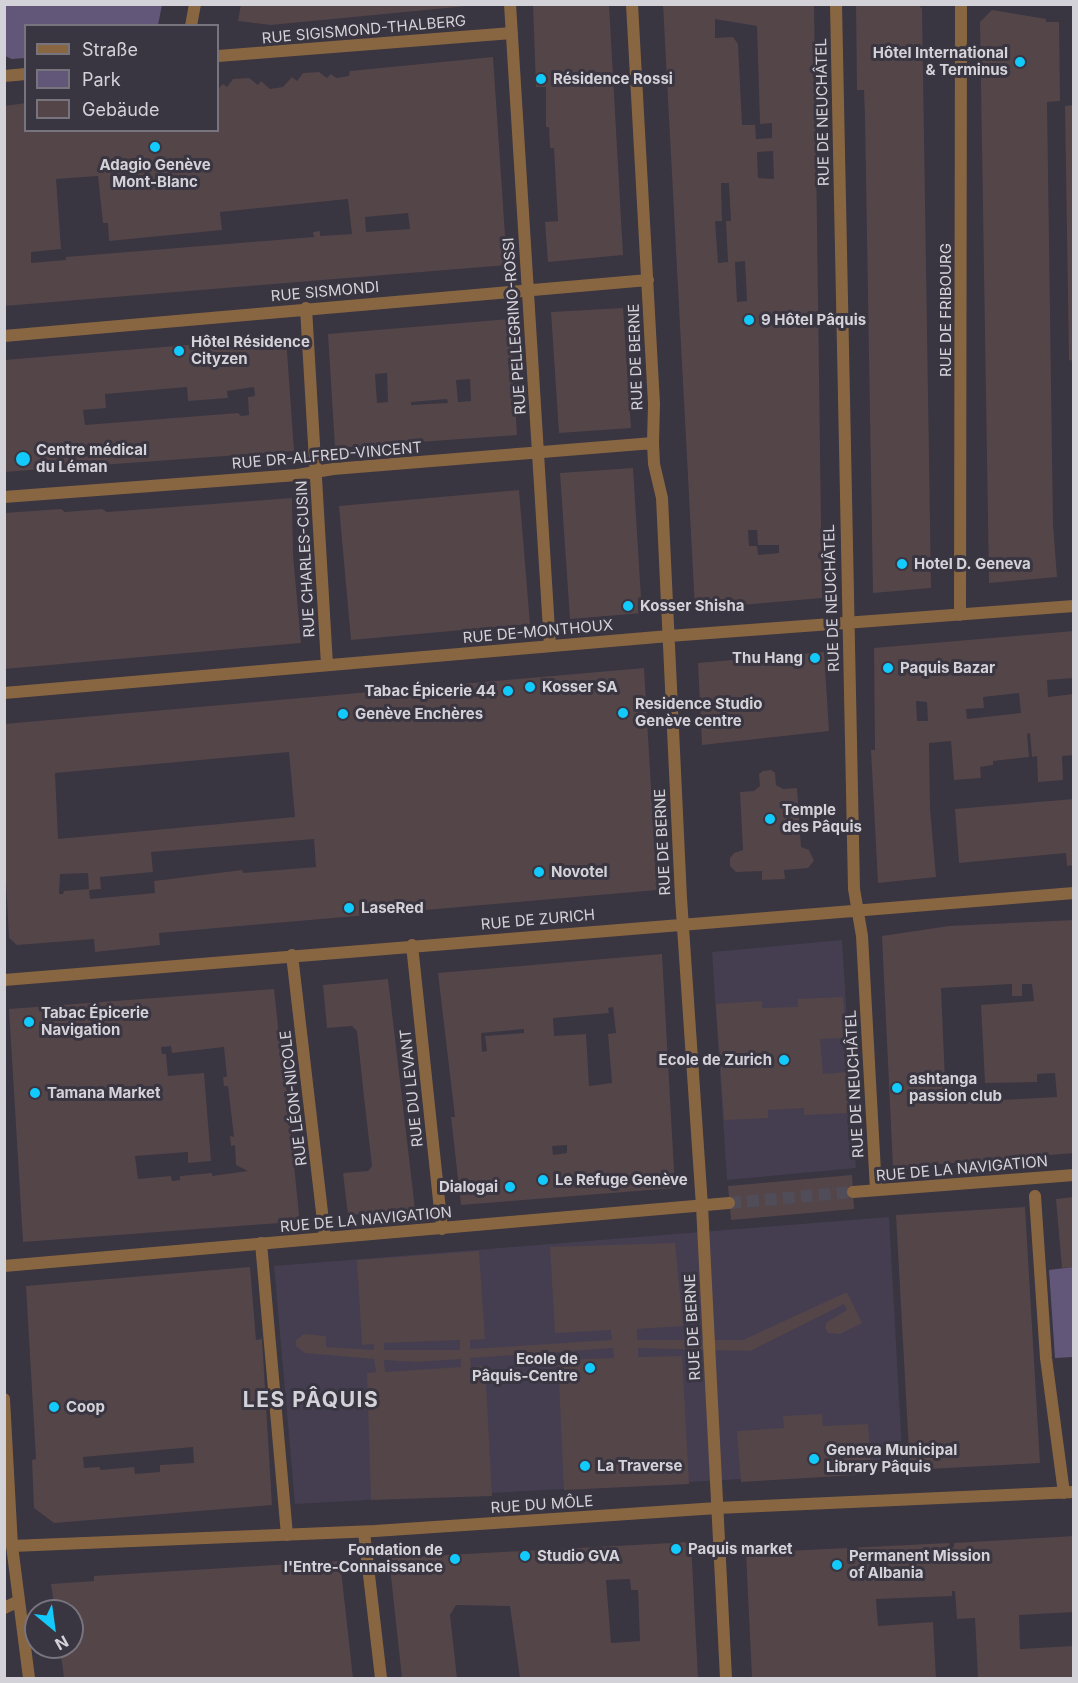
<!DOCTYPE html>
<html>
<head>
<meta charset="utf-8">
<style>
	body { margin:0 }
	#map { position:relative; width:1078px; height:1683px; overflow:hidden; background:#393541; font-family:Inter,sans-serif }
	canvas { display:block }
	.frame { position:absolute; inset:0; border:6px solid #d4d2d9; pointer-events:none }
	.legend { position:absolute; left:24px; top:24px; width:195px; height:108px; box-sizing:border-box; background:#393541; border:2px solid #77747e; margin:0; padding:8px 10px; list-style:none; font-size:18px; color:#d4d2d9 }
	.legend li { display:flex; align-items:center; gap:12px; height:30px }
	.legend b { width:30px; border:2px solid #77747e }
	.north { position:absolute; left:24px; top:1599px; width:60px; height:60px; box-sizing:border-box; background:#393541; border:2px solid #77747e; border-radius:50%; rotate:151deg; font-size:16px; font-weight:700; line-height:24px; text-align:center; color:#d4d2d9 }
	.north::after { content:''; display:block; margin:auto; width:21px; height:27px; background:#12cafb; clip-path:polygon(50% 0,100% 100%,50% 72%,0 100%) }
</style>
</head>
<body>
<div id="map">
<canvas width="1078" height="1683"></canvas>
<div class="frame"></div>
<ul class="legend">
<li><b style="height:8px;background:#896642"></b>Straße</li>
<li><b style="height:16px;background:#635779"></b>Park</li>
<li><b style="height:16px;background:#544549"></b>Gebäude</li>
</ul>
<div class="north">N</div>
</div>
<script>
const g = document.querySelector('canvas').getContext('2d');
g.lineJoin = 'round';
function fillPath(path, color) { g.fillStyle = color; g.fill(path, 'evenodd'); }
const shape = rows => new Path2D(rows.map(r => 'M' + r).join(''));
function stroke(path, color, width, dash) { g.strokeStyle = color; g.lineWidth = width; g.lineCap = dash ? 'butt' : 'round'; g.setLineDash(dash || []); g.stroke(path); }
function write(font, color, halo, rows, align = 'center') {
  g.font = font + ' Inter,sans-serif'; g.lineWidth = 6; g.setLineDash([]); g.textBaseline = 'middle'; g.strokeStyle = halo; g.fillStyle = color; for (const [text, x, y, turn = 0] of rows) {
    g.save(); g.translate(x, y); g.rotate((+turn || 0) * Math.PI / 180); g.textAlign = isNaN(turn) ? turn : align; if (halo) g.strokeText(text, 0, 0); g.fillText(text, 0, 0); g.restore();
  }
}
fillPath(shape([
	[842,940,856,1168,727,1180,712,952],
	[889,1217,903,1470,295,1504,274,1266]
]), '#443e50');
fillPath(shape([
	[4,5,5,4,162,5,158,25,26,26,25,58,12,59,5,56],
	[1073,1267,1073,1357,1055,1358,1049,1270]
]), '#635779');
fillPath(shape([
	[241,4,467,4,467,6,271,25,238,21],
	[533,4,609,5,623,255,548,262,545,222,558,221,554,148,550,148,549,127,546,127,546,87,536,87],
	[663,4,814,4,822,598,695,609],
	[715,19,757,26,760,124,772,123,772,138,756,139,755,125,742,125,738,44,733,37,715,38],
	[773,151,774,179,758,178,757,152],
	[721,183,729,183,731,221,726,221,728,262,718,263,715,221,722,221],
	[745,261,747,301,737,302,735,262],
	[748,530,757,530,758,545,779,545,779,553,758,555,757,546,749,546],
	[856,4,918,4,922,9,931,588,873,593,865,118,864,90,857,90],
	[992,10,1046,19,1046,22,1059,22,1060,101,1047,102,1053,524,1057,577,989,583,980,22],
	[493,57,507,265,4,306,4,106,26,103,26,130,218,130,218,89,223,84,227,87,233,79,249,78,258,85,261,81,270,89,283,87,292,77,297,81,303,73,319,72,327,78,331,74,336,78,349,76,350,71],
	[98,176,103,223,108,223,109,241,222,230,220,212,348,199,352,234,320,236,320,231,313,232,314,237,66,257,66,260,31,263,31,252,61,249,56,179],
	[408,213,410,229,366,232,365,217],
	[1074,105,1074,361,1069,360,1065,106],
	[623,308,631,428,559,433,551,312],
	[510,319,517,435,335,448,328,334],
	[387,373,388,402,377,403,375,374],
	[470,379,471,401,458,402,456,380],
	[447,399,448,403,411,405,411,402],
	[286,337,294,451,4,472,4,360],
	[187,387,188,401,228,398,227,391,254,387,255,396,248,397,249,415,241,416,238,413,85,425,83,410,106,408,105,394],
	[633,468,642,613,570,619,560,473],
	[519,490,530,624,351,640,339,506],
	[292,498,293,555,301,643,4,669,4,513,61,509,65,512,102,509,107,512],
	[1074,631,1074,678,1047,680,1048,697,1074,694,1074,755,1062,756,1063,780,1038,782,1037,756,1032,757,1030,733,1027,734,1029,757,993,761,993,765,980,767,981,778,954,780,951,741,929,743,930,809,936,877,878,883,871,750,875,750,874,648],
	[1019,693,1021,713,967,719,966,709,984,708,983,697],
	[916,701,927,702,928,721,917,721],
	[824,652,829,731,702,745,698,663],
	[644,668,657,890,159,933,160,945,95,952,94,939,17,945,9,938,4,844,4,724],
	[289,752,295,817,58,839,55,773],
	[314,839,316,867,243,873,242,870,154,881,155,893,90,899,89,890,101,889,100,877,153,872,151,852],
	[88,873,89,889,64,891,63,894,59,894,60,874],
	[771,770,775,773,776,785,783,789,797,788,801,847,809,850,814,861,808,868,784,870,785,879,762,880,762,871,736,872,730,866,730,858,734,853,743,850,740,792,754,791,760,786,759,774,763,771],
	[1074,799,1074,865,1067,866,1066,853,959,863,955,809],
	[1074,920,1074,1153,893,1168,882,936,949,926],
	[1012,984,1012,996,1022,996,1022,984,1032,984,1034,1001,981,1005,985,1083,1037,1082,1037,1074,1055,1073,1057,1097,946,1103,941,988],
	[662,954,675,1188,461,1205,451,1117,455,1117,438,973],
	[613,1007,616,1033,608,1034,612,1083,589,1086,586,1034,554,1036,553,1018,609,1013,608,1008],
	[524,1029,524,1033,485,1036,487,1051,482,1052,481,1033],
	[567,1145,567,1153,553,1155,552,1146],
	[388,979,415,1209,348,1215,343,1173,368,1171,372,1166,364,1097,357,1031,352,1026,327,1028,323,985],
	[274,989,280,1045,282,1045,299,1215,293,1222,23,1242,9,1009],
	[171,1046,172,1053,224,1047,227,1077,223,1077,224,1086,228,1086,234,1137,230,1136,231,1146,235,1145,236,1165,248,1171,212,1176,212,1173,180,1176,180,1180,172,1181,171,1176,138,1179,135,1156,188,1152,188,1163,211,1161,204,1073,168,1076,166,1054,162,1054,161,1047],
	[843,997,846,1038,820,1039,823,1074,847,1072,849,1113,804,1115,804,1108,768,1110,768,1118,724,1120,716,1004,762,1001,762,1008,798,1007,798,999],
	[852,1175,854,1209,731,1220,728,1186],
	[1074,1197,1074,1267,1062,1268,1056,1199],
	[1025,1207,1040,1463,910,1470,896,1215],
	[675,1243,683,1326,637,1329,637,1340,743,1340,847,1292,862,1323,840,1334,828,1333,825,1327,827,1322,847,1310,844,1304,750,1351,638,1348,638,1357,682,1356,689,1484,564,1490,558,1360,614,1358,613,1348,470,1358,471,1367,485,1366,492,1496,371,1500,367,1373,376,1372,374,1359,305,1353,296,1346,296,1340,304,1334,326,1336,326,1347,374,1350,374,1344,362,1345,357,1260,479,1251,485,1339,470,1340,470,1349,612,1340,611,1330,555,1333,550,1247],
	[460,1340,460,1350,384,1350,384,1343],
	[461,1359,461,1367,385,1372,384,1360,416,1362],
	[250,1267,256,1340,262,1339,272,1505,54,1523,34,1508,32,1460,36,1459,26,1286],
	[193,1447,194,1463,160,1465,160,1472,135,1474,134,1467,100,1470,100,1467,84,1468,83,1457],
	[822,1414,823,1426,868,1424,872,1474,741,1482,737,1431,784,1428,783,1416],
	[1074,1536,1074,1612,1019,1615,1020,1649,1074,1646,1074,1678,978,1678,975,1618,957,1619,955,1591,952,1591,952,1596,876,1599,878,1626,933,1622,936,1678,752,1678,746,1553,949,1543,950,1548,954,1547,954,1543],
	[691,1542,698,1678,520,1678,510,1606,456,1605,450,1615,457,1678,402,1678,389,1558],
	[630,1579,631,1590,638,1590,640,1641,611,1643,606,1580],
	[340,1561,353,1678,64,1678,60,1647,72,1647,72,1611,55,1611,51,1584,94,1581,94,1576]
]), '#544549');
stroke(shape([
	[729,1203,853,1192]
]), '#504d58', 12, [12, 6]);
stroke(shape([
	[261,1243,287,1535]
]), '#896642', 12);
stroke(shape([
	[510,4,550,646],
	[632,4,654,404,653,443,654,464,662,498,681,898,702,1206,726,1678],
	[836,4,854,889,862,936,876,1190],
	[191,26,195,4],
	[218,56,512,33],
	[4,76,26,74],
	[306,308,327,665],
	[4,336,648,280],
	[4,497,297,475,333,469,653,443],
	[960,615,961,4],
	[4,693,669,636,1074,606],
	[412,945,442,1229],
	[292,955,325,1238],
	[4,980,1074,893],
	[853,1192,1074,1175],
	[1035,1196,1046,1358,1064,1493],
	[4,1266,729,1203],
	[4,1399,12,1546,29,1678],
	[364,1532,381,1678],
	[12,1546,375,1531,717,1508,1074,1492],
	[4,1608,19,1601]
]), '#896642', 12);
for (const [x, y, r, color] of [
	[1020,62,6,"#12cafb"],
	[541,79,6,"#12cafb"],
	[155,147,6,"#12cafb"],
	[749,320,6,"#12cafb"],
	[179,351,6,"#12cafb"],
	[23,459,8,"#12cafb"],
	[902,564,6,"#12cafb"],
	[628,606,6,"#12cafb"],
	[815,658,6,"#12cafb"],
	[888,668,6,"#12cafb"],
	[530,687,6,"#12cafb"],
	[508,691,6,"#12cafb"],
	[623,713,6,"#12cafb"],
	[343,714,6,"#12cafb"],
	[770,819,6,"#12cafb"],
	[539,872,6,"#12cafb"],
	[349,908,6,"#12cafb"],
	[29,1022,6,"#12cafb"],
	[784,1060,6,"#12cafb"],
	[897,1088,6,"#12cafb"],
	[35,1093,6,"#12cafb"],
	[543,1180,6,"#12cafb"],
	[510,1187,6,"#12cafb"],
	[590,1368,6,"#12cafb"],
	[54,1407,6,"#12cafb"],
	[814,1459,6,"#12cafb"],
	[585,1466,6,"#12cafb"],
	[676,1549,6,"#12cafb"],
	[525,1556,6,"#12cafb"],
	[455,1559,6,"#12cafb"],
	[837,1565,6,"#12cafb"]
]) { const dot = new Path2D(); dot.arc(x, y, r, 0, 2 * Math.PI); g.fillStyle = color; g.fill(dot); stroke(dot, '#393541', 2); }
write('15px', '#d4d2d9', '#393541', [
	["RUE SIGISMOND-THALBERG",364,30,-5],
	["RUE DE NEUCHÂTEL",823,112,-91],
	["RUE SISMONDI",325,292,-5],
	["RUE DE FRIBOURG",946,310,-90],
	["RUE PELLEGRINO-ROSSI",515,326,-94],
	["RUE DE BERNE",636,357,-92],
	["RUE DR-ALFRED-VINCENT",327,456,-5],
	["RUE CHARLES-CUSIN",306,559,-93],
	["RUE DE NEUCHÂTEL",832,598,-92],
	["RUE DE-MONTHOUX",538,632,-5],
	["RUE DE BERNE",663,842,-93],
	["RUE DE ZURICH",538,920,-5],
	["RUE DE NEUCHÂTEL",855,1084,-93],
	["RUE DU LEVANT",412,1088,-96],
	["RUE LÉON-NICOLE",294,1098,-97],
	["RUE DE LA NAVIGATION",962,1169,-5],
	["RUE DE LA NAVIGATION",366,1220,-5],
	["RUE DE BERNE",693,1327,-93],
	["RUE DU MÔLE",542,1505,-4]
]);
write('bold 15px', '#d4d2d9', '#393541', [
	["Hôtel International",1008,53,"right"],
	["& Terminus",1008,70,"right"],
	["Résidence Rossi",553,79],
	["Adagio Genève",155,165,"center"],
	["Mont-Blanc",155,182,"center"],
	["9 Hôtel Pâquis",761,320],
	["Hôtel Résidence",191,342],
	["Cityzen",191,359],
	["Centre médical",36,450],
	["du Léman",36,467],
	["Hotel D. Geneva",914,564],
	["Kosser Shisha",640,606],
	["Thu Hang",803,658,"right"],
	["Paquis Bazar",900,668],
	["Kosser SA",542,687],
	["Tabac Épicerie 44",496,691,"right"],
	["Residence Studio",635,704],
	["Genève centre",635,721],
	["Genève Enchères",355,714],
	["Temple",782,810],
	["des Pâquis",782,827],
	["Novotel",551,872],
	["LaseRed",361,908],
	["Tabac Épicerie",41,1013],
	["Navigation",41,1030],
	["Ecole de Zurich",772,1060,"right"],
	["ashtanga",909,1079],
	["passion club",909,1096],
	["Tamana Market",47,1093],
	["Le Refuge Genève",555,1180],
	["Dialogai",498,1187,"right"],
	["Ecole de",578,1359,"right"],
	["Pâquis-Centre",578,1376,"right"],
	["Coop",66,1407],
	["Geneva Municipal",826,1450],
	["Library Pâquis",826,1467],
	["La Traverse",597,1466],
	["Paquis market",688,1549],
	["Fondation de",443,1550,"right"],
	["l'Entre-Connaissance",443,1567,"right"],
	["Studio GVA",537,1556],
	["Permanent Mission",849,1556],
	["of Albania",849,1573]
], 'left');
g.letterSpacing = '1.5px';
write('bold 21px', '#d4d2d9', '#393541', [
	["LES PÂQUIS",311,1401]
]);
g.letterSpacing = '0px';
</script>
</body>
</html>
